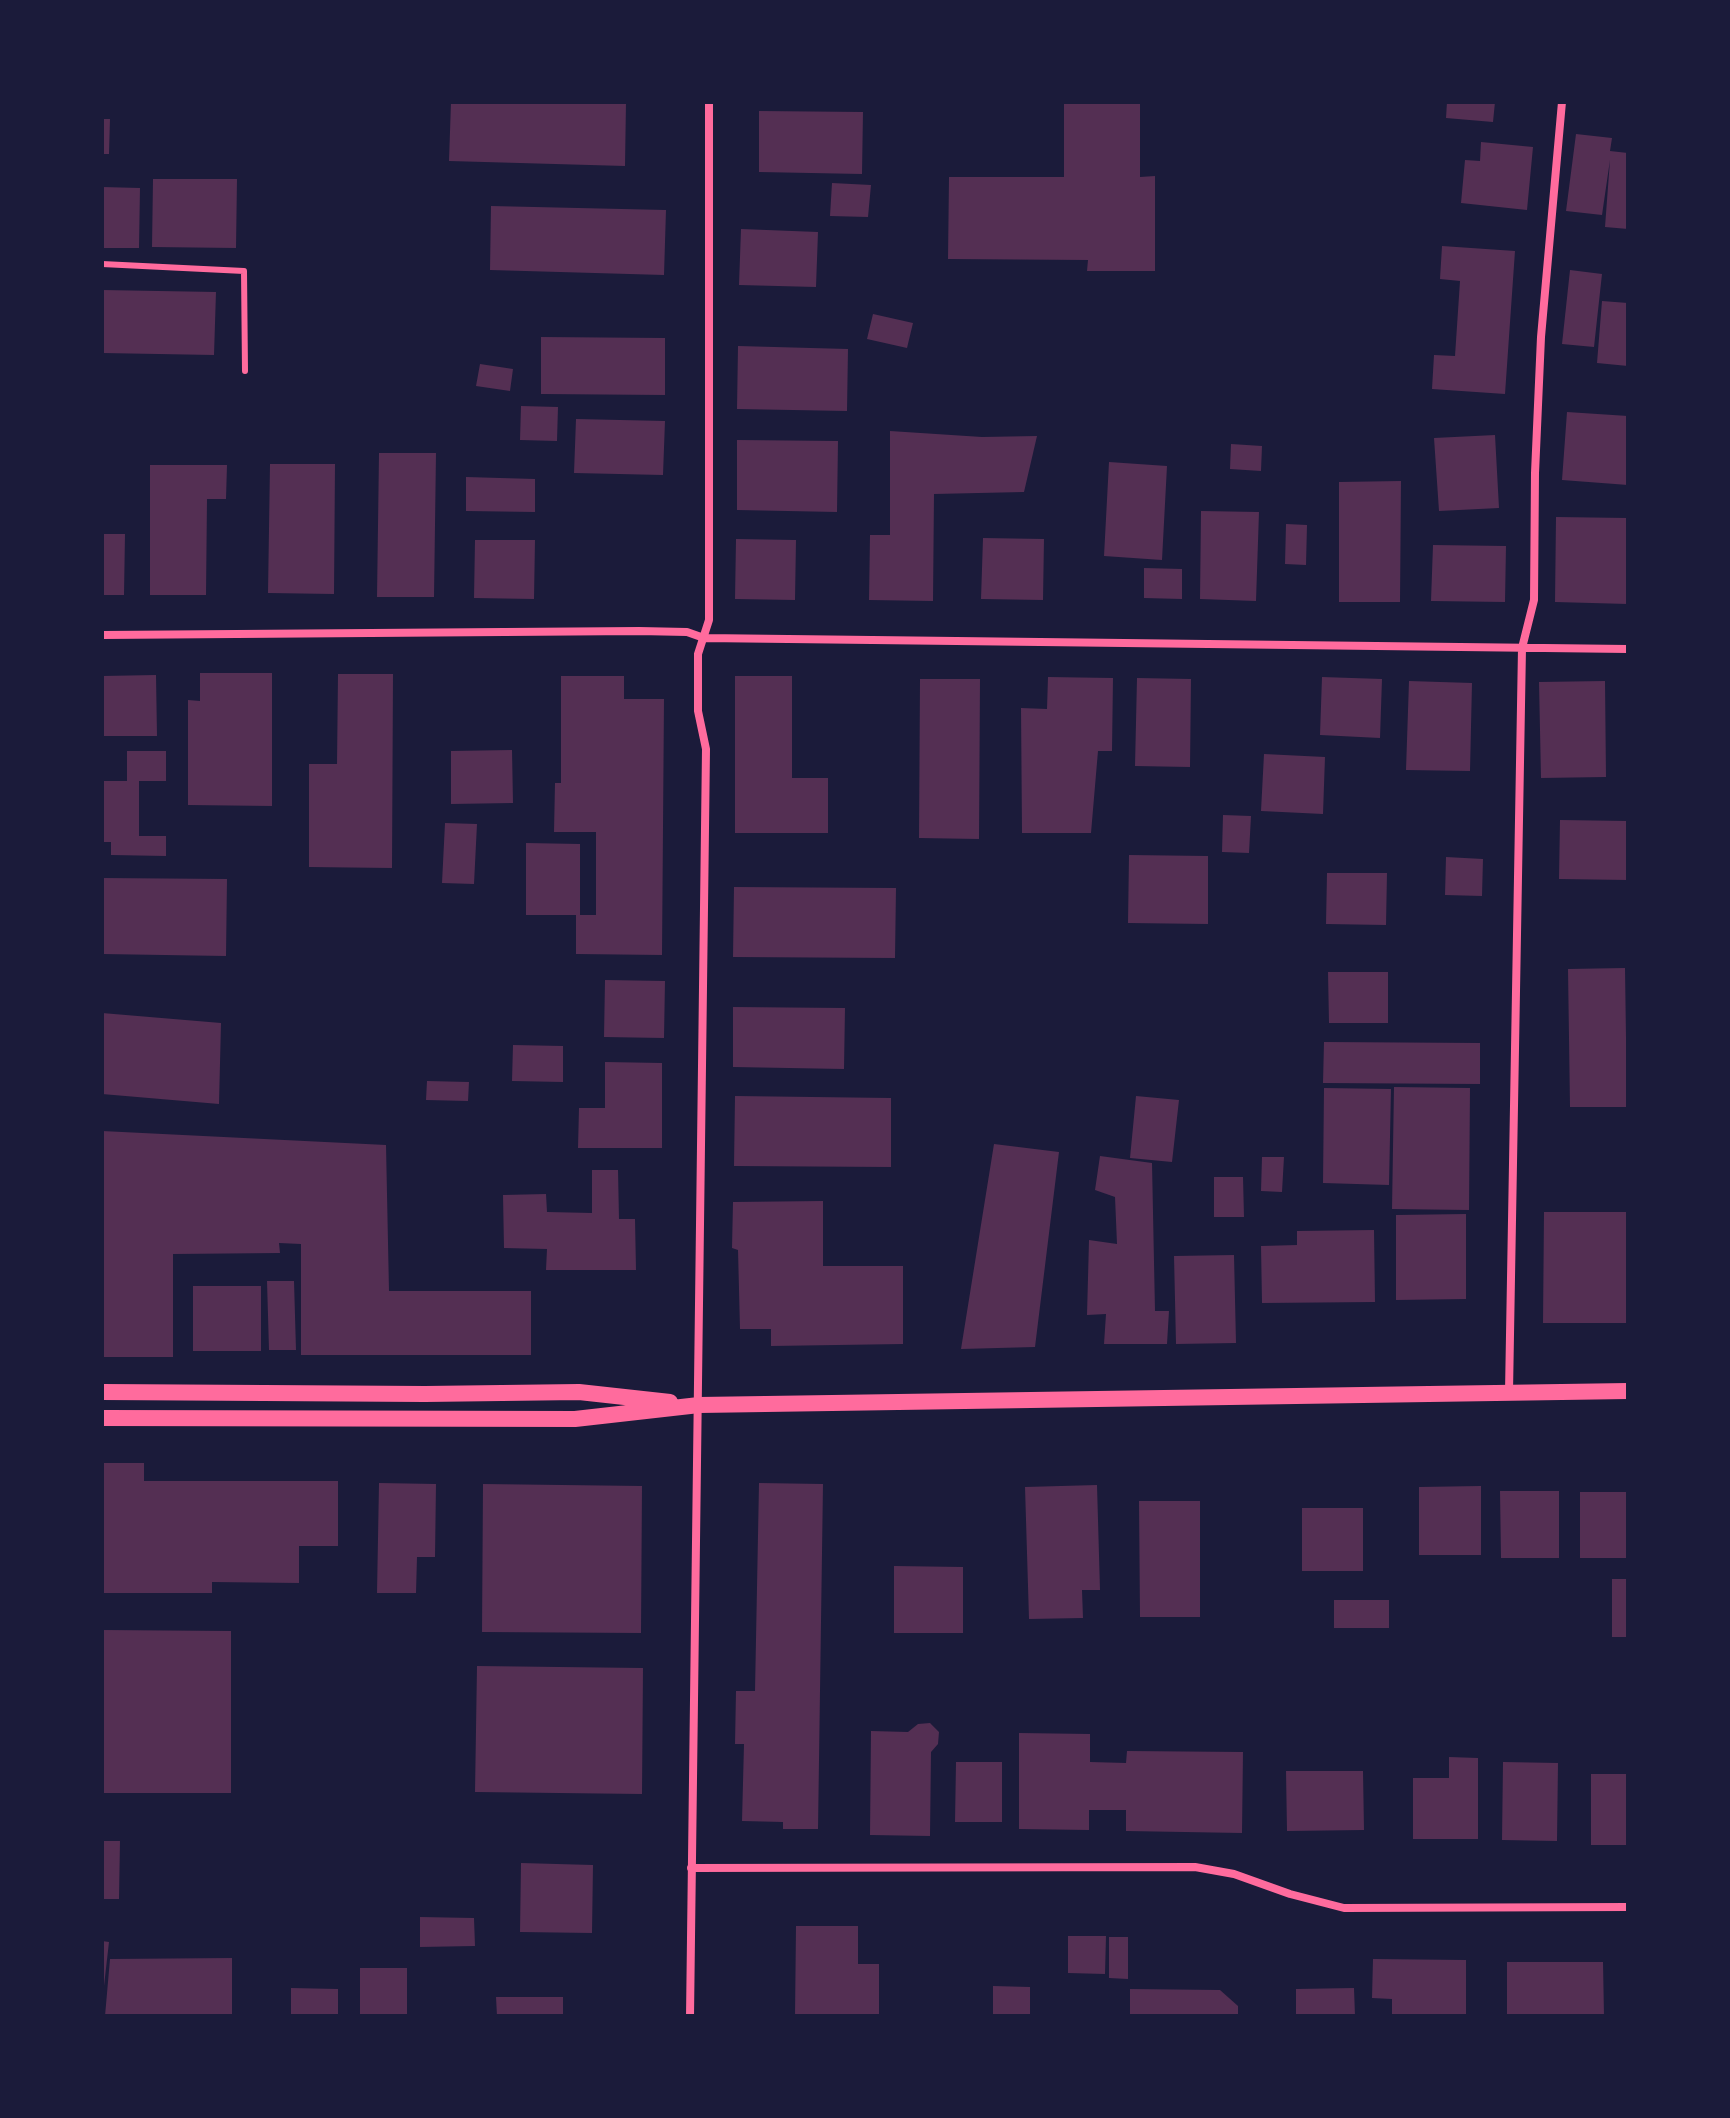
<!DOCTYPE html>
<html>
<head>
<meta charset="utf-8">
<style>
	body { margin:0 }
	#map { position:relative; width:1730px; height:2118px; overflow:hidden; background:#1b1b3a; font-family:Inter,sans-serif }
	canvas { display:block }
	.frame { position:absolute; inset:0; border:104px solid #1b1b3a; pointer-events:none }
</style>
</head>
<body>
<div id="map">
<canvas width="1730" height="2118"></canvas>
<div class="frame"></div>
</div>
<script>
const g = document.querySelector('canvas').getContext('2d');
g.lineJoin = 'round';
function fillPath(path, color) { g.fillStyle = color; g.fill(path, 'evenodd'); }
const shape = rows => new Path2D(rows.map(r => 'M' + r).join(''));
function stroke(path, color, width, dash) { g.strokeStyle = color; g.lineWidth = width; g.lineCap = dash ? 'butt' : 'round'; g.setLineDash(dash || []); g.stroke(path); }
fillPath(shape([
	[451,102,626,102,625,166,449,161],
	[1064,102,1140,102,1140,177,1155,176,1155,271,1087,271,1088,260,948,259,949,177,1064,177],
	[1447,102,1495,102,1493,122,1446,118],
	[759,111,863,112,862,174,759,172],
	[102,119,110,119,109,154,102,154],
	[1576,134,1612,138,1610,151,1628,153,1628,229,1605,227,1610,160,1602,215,1566,211],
	[1481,142,1533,147,1527,210,1461,203,1465,160,1480,161],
	[153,179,237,179,236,248,152,247],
	[832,183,871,185,868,217,830,216],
	[102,187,140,188,139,248,102,248],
	[491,206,666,210,664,275,490,270],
	[741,229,818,232,816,287,739,285],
	[1442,246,1515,251,1505,394,1432,389,1434,355,1455,356,1460,281,1440,279],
	[1570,270,1602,274,1594,347,1562,344],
	[102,290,216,292,214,355,102,353],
	[1602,301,1628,303,1628,366,1597,363],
	[873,314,913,323,907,348,867,339],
	[541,337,665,338,665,395,541,394],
	[738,346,848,349,847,411,737,409],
	[480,364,513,369,510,391,476,386],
	[521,406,558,407,557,441,520,440],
	[1567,412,1628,416,1628,485,1562,480],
	[576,419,665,421,663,475,574,473],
	[890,431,982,437,1037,436,1024,492,934,494,933,601,869,600,870,535,890,535],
	[1495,435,1499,508,1439,511,1434,438],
	[737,440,838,441,837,512,737,510],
	[1231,444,1262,446,1261,471,1230,469],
	[379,453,436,453,434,597,377,597],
	[1109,462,1167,466,1162,560,1104,556],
	[270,464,335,464,334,594,268,593],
	[150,465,227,465,226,499,207,499,206,595,150,595],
	[466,477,535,479,535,512,466,511],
	[1401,481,1400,602,1339,602,1339,482],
	[1201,511,1259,512,1256,601,1200,599],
	[1556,517,1628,518,1628,604,1555,602],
	[1286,524,1307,525,1306,565,1285,564],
	[102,534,125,534,124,595,102,595],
	[983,538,1044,539,1043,600,981,599],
	[736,539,796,540,795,600,735,599],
	[475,540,535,540,534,599,474,598],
	[1433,545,1506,546,1505,602,1431,601],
	[1144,568,1182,569,1182,599,1144,598],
	[200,673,272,673,272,806,188,805,188,700,200,701],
	[338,674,393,674,392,868,309,867,309,764,337,764],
	[156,675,157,736,102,736,102,676],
	[561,676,624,676,624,699,664,699,662,955,576,954,576,915,526,915,526,843,580,844,580,915,596,915,596,832,554,832,555,783,561,783],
	[735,676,792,676,792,778,828,778,828,833,735,833],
	[1048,677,1113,678,1112,751,1098,751,1091,833,1022,833,1021,708,1047,709],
	[1322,677,1382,679,1380,738,1320,735],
	[1137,678,1191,679,1190,767,1135,766],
	[920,679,980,679,979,839,919,838],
	[1409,681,1472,683,1470,771,1406,770],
	[1605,681,1606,777,1541,778,1539,682],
	[512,750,513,803,451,804,451,751],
	[127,751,166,751,166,781,139,781,139,836,166,836,166,856,111,855,111,842,102,842,102,781,127,781],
	[1264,754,1325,757,1323,814,1261,811],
	[1223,815,1251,816,1249,853,1222,852],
	[1560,820,1628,821,1628,880,1559,879],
	[445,823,477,824,474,884,442,883],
	[1129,855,1208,856,1208,924,1128,923],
	[1446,857,1483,859,1482,896,1445,895],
	[1327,873,1387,873,1386,925,1326,924],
	[102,878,227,879,226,956,102,954],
	[734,887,896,888,895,958,733,957],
	[1625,968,1627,1107,1570,1107,1568,969],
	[1328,972,1388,972,1388,1023,1329,1023],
	[605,980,665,981,664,1038,604,1037],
	[733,1007,845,1008,844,1069,733,1067],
	[102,1013,221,1023,219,1104,102,1094],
	[1324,1042,1480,1043,1480,1084,1323,1083],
	[513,1045,563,1046,563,1082,512,1081],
	[605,1062,662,1063,662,1148,578,1148,579,1108,605,1108],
	[427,1081,469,1082,468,1101,426,1100],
	[1394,1087,1470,1088,1469,1210,1392,1209],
	[1324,1088,1391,1089,1389,1185,1323,1183],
	[735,1096,891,1098,891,1167,734,1166],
	[1136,1096,1179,1100,1172,1162,1130,1158],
	[102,1131,386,1145,389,1291,531,1291,531,1355,301,1355,301,1244,279,1243,280,1253,173,1254,173,1357,102,1357],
	[994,1144,1059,1152,1035,1347,961,1349],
	[1100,1156,1152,1163,1155,1311,1169,1311,1167,1344,1104,1344,1106,1314,1087,1315,1089,1240,1117,1244,1115,1197,1095,1190],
	[1262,1157,1284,1157,1282,1192,1261,1191],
	[592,1170,618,1170,619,1219,635,1219,636,1270,546,1270,547,1249,504,1248,503,1195,546,1194,547,1212,592,1213],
	[1214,1177,1243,1177,1244,1217,1214,1217],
	[823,1201,823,1266,903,1266,903,1344,771,1346,771,1329,740,1329,738,1250,732,1248,733,1202],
	[1544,1212,1628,1212,1628,1323,1543,1323],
	[1466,1214,1466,1299,1396,1300,1396,1215],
	[1374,1230,1375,1302,1262,1303,1261,1246,1297,1245,1297,1231],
	[1234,1255,1236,1343,1176,1344,1174,1256],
	[267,1281,294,1281,296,1350,269,1350],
	[193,1286,261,1286,261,1351,193,1351],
	[102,1463,144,1463,144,1481,338,1481,338,1546,299,1546,299,1583,212,1582,212,1593,102,1593],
	[379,1483,436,1484,435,1557,417,1557,416,1593,377,1593],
	[759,1483,823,1484,818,1829,783,1829,783,1822,742,1821,744,1744,735,1744,736,1691,755,1691],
	[483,1484,642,1486,641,1633,482,1632],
	[1097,1485,1100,1590,1082,1590,1083,1618,1029,1619,1025,1487],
	[1481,1486,1481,1555,1419,1555,1419,1487],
	[1500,1491,1559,1491,1559,1558,1501,1558],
	[1580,1492,1628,1492,1628,1558,1580,1558],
	[1139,1501,1200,1501,1200,1617,1140,1617],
	[1302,1508,1363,1508,1363,1571,1302,1571],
	[894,1566,963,1567,963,1633,894,1633],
	[1612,1579,1628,1579,1628,1637,1612,1637],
	[1334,1600,1389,1600,1389,1628,1334,1628],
	[102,1630,231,1631,231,1793,102,1793],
	[477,1666,643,1668,642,1794,475,1792],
	[930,1723,939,1732,938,1744,931,1752,930,1836,870,1835,871,1731,908,1732,918,1724],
	[1019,1733,1090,1734,1090,1762,1126,1763,1127,1751,1243,1752,1242,1833,1126,1831,1126,1810,1089,1810,1089,1830,1019,1829],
	[1449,1757,1478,1758,1478,1839,1413,1839,1413,1778,1449,1778],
	[956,1762,1002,1762,1002,1822,955,1822],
	[1503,1762,1558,1763,1557,1841,1502,1840],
	[1286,1771,1363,1771,1364,1830,1287,1831],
	[1591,1774,1628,1774,1628,1845,1591,1845],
	[102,1841,120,1841,119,1899,102,1899],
	[521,1863,593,1865,592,1933,520,1932],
	[420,1917,474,1918,475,1946,420,1947],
	[796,1926,858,1926,858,1964,879,1964,879,2016,795,2016],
	[1068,1936,1106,1936,1105,1974,1068,1973],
	[1109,1937,1128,1937,1128,1979,1109,1978],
	[102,1941,109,1942,104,1986,102,1986],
	[232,1958,232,2016,105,2016,110,1959],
	[1373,1959,1466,1960,1466,2016,1392,2016,1392,1999,1372,1998],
	[1507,1962,1603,1962,1604,2016,1507,2016],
	[360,1968,407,1968,407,2016,360,2016],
	[993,1986,1030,1987,1030,2016,993,2016],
	[291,1988,338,1989,338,2016,291,2016],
	[1354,1988,1355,2016,1296,2016,1296,1989],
	[1130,1989,1220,1990,1238,2006,1238,2016,1130,2016],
	[496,1997,563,1997,563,2016,497,2016]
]), '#542f53');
stroke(shape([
	[102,264,244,271,245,371]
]), '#ff6b9d', 6);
stroke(shape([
	[102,635,639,631,687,632,704,638,1628,649],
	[1509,1392,1522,648,1534,600,1535,473,1541,337,1562,102],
	[691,1868,1195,1867,1234,1874,1290,1894,1344,1908,1628,1907],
	[690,2016,706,749,698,711,698,654,709,620,709,102]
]), '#ff6b9d', 8);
stroke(shape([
	[102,1392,425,1394,579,1392,670,1402],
	[102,1418,575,1419,699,1405,1628,1391]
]), '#ff6b9d', 16);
</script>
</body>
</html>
